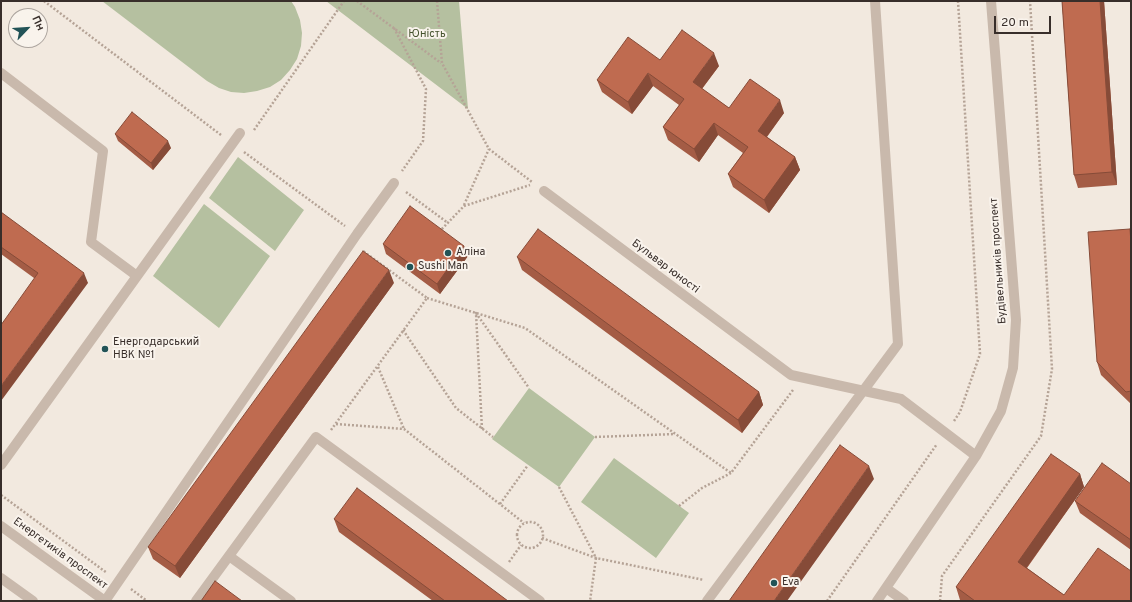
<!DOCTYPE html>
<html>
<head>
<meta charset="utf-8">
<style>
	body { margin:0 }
	#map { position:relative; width:1132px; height:602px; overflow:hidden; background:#f2e9df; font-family:Overpass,sans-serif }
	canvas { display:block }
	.frame { position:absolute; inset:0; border:2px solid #382e2a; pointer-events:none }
	.north { position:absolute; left:8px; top:8px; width:40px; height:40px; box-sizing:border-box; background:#f9f3ec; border:1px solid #aca49e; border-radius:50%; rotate:65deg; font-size:11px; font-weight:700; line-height:16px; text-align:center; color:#382e2a }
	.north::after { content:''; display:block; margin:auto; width:14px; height:18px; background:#225357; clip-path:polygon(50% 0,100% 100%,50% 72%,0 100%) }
	.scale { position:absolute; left:994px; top:16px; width:57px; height:18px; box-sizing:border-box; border:2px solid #382e2a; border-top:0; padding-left:5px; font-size:12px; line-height:14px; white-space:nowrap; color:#382e2a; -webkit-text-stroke:3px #f9f3ec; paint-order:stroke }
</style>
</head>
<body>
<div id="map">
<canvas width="1132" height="602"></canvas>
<div class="frame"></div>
<div class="north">Пн</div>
<div class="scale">20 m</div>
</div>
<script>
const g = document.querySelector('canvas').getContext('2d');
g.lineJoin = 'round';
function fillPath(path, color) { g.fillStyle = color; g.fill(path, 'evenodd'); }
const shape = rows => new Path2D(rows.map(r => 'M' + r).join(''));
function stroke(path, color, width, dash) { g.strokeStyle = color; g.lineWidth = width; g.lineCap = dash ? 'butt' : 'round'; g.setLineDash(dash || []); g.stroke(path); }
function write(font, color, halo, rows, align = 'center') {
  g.font = font + ' Overpass,sans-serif'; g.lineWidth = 4; g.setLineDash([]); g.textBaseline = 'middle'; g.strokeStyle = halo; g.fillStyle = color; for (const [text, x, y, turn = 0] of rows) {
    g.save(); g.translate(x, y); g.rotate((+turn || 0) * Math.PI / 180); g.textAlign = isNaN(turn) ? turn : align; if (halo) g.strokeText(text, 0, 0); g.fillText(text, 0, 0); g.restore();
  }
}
fillPath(shape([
	[102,1,291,1,295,7,300,20,302,33,301,46,297,59,290,70,281,80,270,87,257,91,244,93,231,92,219,88,207,81],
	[326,1,459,1,468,109],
	[238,157,304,210,275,251,209,198],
	[204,204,270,256,219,328,153,276],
	[529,388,595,437,559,487,492,439],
	[614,458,689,513,656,558,581,502]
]), '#b5c0a0');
stroke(shape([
	[44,1,221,135],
	[357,1,441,63],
	[437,1,442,63,489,149,532,182],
	[394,28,426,89,423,141,402,171],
	[254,130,344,1],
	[244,152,345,226],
	[406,192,448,223],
	[464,205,489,149],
	[439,232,464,206,530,185],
	[427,298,525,328,731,473,793,390],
	[403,330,456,408,493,437],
	[378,367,404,429],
	[954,421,960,412,980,354,958,1],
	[336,424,404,429,524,523],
	[482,429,476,313,529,388],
	[331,430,427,298,363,251],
	[595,437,675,434],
	[559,487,596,558,590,601],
	[1,495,107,573],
	[500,504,528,465],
	[679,506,702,488,731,473],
	'517 535a13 13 0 1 1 26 0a13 13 0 1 1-26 0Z',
	[542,538,596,558,704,580],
	[509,562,521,545],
	[131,589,147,601],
	[827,601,937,444],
	[940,601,942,576,1041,436,1052,369,1030,1]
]), '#b5a396', 2.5, [2, 2]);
stroke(shape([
	[1,73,103,151,91,242,137,276],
	[544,191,791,375,901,399,976,456],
	[1,465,240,133],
	[1,526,105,601],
	[229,556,291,601],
	[1,578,33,601],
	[886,588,904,601],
	[105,601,357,234,394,183],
	[196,601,316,437,540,601],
	[707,601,898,344,875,1],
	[877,601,976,456,1001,411,1013,368,1016,320,991,1]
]), '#c9b9ac', 10);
fillPath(shape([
	[1062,1,1104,1,1117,185,1078,188,1074,175],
	[719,66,702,89,729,108,784,113,767,137,795,157,800,170,769,213,733,187,728,174,743,153,718,135,699,162,668,140,663,127,679,105,653,86,632,114,602,92,597,80],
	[115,134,171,148,153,170,118,141],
	[1,212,88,283,34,278,1,254],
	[1131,232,1131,404,1101,375,1097,362],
	[383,244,464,246,468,256,440,294,386,254],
	[517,257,759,392,763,405,742,433,522,270],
	[394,283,180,578,153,559,148,547],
	[1080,474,1084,487,1027,568,1064,595,1131,601,962,601,960,600,956,587],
	[1131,484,1131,550,1080,513,1075,501],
	[334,519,508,601,433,601,339,532]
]), '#a45c45');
fillPath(shape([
	[1100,1,1104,1,1117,185,1112,172],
	[714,53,719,66,697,95,693,82],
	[648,73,653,86,632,114,628,102],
	[780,100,784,113,762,143,758,131],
	[714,123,718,135,699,162,694,149],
	[168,141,171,148,153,170,151,163],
	[795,157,800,170,769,213,764,200],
	[464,246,468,256,440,294,437,284],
	[389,270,394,283,180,578,175,566],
	[84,273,88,283,1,401,1,386],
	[759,392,763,405,742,433,738,420],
	[869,466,874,479,787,601,774,601],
	[1080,474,1084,487,1022,574,1018,562]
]), '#864b38');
const building = shape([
	[1062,1,1100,1,1112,172,1074,175,1062,1],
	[682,30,714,53,693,82,729,108,750,79,780,100,758,131,795,157,764,200,728,174,748,147,714,123,694,149,663,127,684,99,648,73,628,102,597,80,628,37,660,60,682,30],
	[132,112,168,141,151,163,115,134,132,112],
	[410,206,464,246,437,284,383,244,410,206],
	[1,212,84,273,1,386,1,325,38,273,1,247,1,212],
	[538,229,759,392,738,420,517,257,538,229],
	[1130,229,1131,243,1131,391,1126,392,1097,362,1088,232,1130,229],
	[363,251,389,270,175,566,148,547,363,251],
	[840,445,869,466,774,601,729,601,840,445],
	[1051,454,1080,474,1018,562,1064,595,1098,548,1131,571,1131,601,975,601,956,587,1051,454],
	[1102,463,1131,484,1131,540,1075,501,1102,463],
	[357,488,508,601,445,601,334,519,357,488],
	[215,581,242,601,201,601,215,581]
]);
fillPath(building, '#bf6b50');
stroke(building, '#864b38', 1);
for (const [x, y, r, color] of [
	[448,253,4,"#225357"],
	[410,267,4,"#225357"],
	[105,349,4,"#225357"],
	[774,583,4,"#225357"]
]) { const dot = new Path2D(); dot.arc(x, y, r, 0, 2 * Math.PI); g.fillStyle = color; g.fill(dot); stroke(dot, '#f9f3ec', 1.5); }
write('11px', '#47542f', '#f9f3ec', [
	["Юність",427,35]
]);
write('11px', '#382e2a', '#f9f3ec', [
	["Аліна",456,253],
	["Sushi Man",418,267],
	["Енергодарський",113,343],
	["НВК №1",113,356],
	["Eva",782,583]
], 'left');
write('11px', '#382e2a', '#f9f3ec', [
	["Будівельників проспект",999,261,-94],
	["Бульвар юності",665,267,37],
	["Енергетиків проспект",60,554,36]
]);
</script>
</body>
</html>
